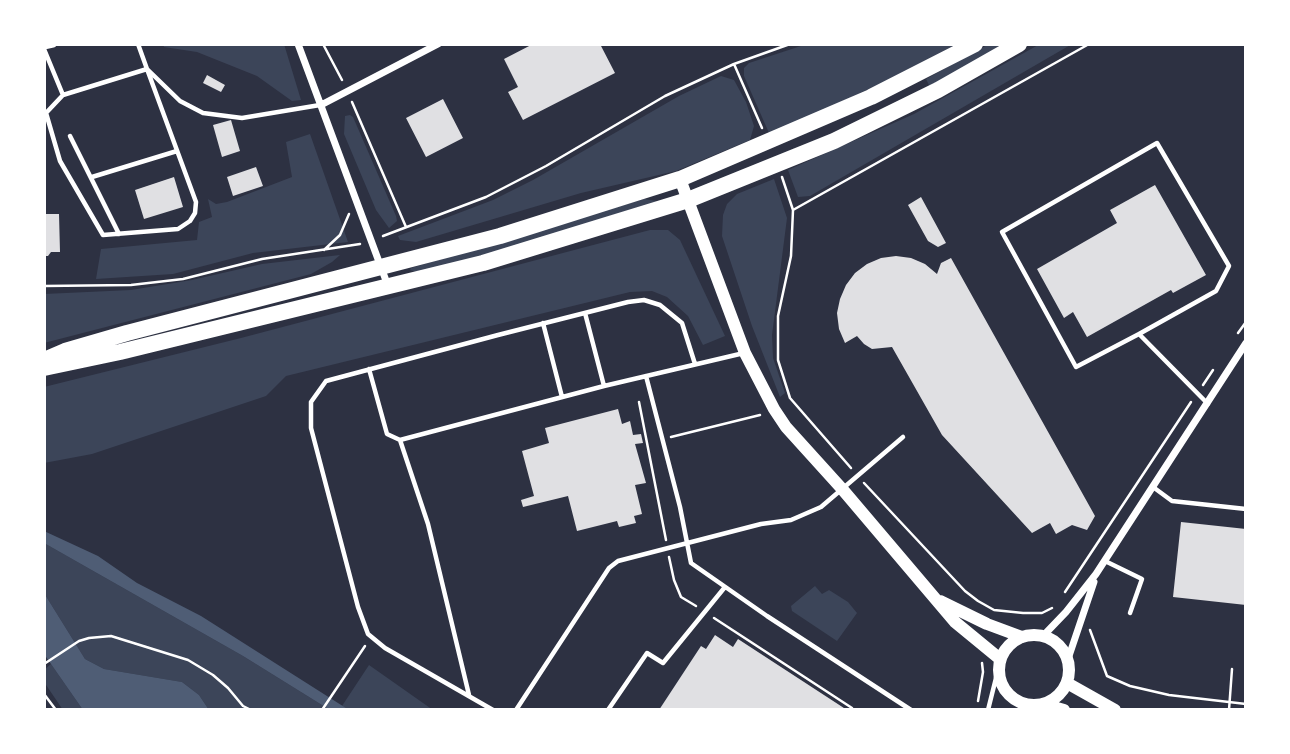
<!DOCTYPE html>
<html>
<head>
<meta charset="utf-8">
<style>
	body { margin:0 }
	#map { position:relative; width:1290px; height:754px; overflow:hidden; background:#2d3142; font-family:"Work Sans",sans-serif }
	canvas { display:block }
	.frame { position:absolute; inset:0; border:46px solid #fff; pointer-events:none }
</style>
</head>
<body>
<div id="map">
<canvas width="1290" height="754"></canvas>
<div class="frame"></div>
</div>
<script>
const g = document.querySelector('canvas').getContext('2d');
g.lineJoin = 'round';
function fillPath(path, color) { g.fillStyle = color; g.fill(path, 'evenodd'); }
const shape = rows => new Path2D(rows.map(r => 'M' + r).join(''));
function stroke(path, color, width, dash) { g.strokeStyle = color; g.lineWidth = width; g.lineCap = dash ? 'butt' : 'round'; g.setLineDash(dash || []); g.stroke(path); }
fillPath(shape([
	[163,44,284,44,301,100,292,101,257,76,197,52,164,47],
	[807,44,957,44,877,85,796,123,769,133,744,76,744,68,749,63],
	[989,44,1006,44,930,87,926,79],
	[1040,44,1072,44,810,196,798,197,788,170,914,114],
	[721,76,734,80,746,102,754,126,750,140,676,171,581,193,416,242,400,240,398,236,493,200,533,180,679,96],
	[350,115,353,117,396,216,397,221,389,228,376,210,344,134,345,116],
	[310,134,348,242,253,253,173,274,96,279,101,249,197,240,199,222,212,217,208,199,216,204,227,202,292,177,286,142],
	[774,179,787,218,772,335,773,358,785,393,780,397,752,326,722,236,723,215,727,204,737,194],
	[644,199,657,201,471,260,417,272,410,270,411,268],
	[650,230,668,230,680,240,725,336,703,345,688,316,667,297,652,291,630,292,286,376,266,396,92,454,44,463,44,387,241,338],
	[340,255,332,262,311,274,44,343,44,294,131,290,192,280,262,264],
	[44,543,243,656,330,710,209,710,199,695,182,682,104,669,85,659,44,593],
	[815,586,822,594,829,590,848,602,857,613,837,641,792,611,791,606],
	[51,664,83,710,63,710,44,682,44,670],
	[369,665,433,710,349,710,342,706]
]), '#3c4559');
fillPath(shape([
	[44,531,98,556,137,583,201,616,349,710,330,710,243,656,44,543],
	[44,593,85,659,104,669,182,682,199,695,209,710,83,710,44,654]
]), '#4f5d75');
fillPath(shape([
	[533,44,600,44,615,73,523,120,508,92,518,87,504,59],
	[207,75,225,85,221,92,203,83],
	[443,99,463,138,426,157,406,118],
	[231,120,240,151,222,157,213,125],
	[256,167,263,186,233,196,227,177],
	[174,177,183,207,144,219,135,190],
	[1155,185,1206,275,1173,293,1171,290,1087,337,1073,312,1064,318,1037,269,1117,223,1110,210],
	[921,197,946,243,938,247,928,241,908,205],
	[44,214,59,214,60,252,51,252,48,256,44,256],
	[896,256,911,258,925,264,937,274,941,263,951,258,1095,516,1087,530,1072,525,1056,534,1050,523,1032,533,942,435,892,347,872,349,864,344,857,336,845,343,839,329,837,313,840,299,846,285,855,273,867,264,881,258],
	[618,409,622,424,630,421,633,435,641,434,643,443,635,444,646,483,635,485,642,514,634,516,636,523,619,527,617,521,577,531,568,496,523,507,521,500,534,496,522,451,549,443,545,428],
	[1181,522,1246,529,1246,605,1173,597],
	[715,635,733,647,738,639,847,710,659,710,701,646,706,649]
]), '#e0e0e3');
stroke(shape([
	[323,44,342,80],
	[734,64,762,128],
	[352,102,406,227],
	[782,177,793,210,791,256,778,316,778,360,790,398,851,468],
	[793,210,1089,44],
	[383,236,486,197,546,166,665,96,734,64,790,44],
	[324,250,340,235,349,214],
	[44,286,131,285,183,279,262,259,360,244],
	[1238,333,1246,322],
	[1203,385,1213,370],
	[639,402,666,540],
	[671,437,760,415],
	[864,483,965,591,978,601,994,610,1023,613,1042,613,1052,608],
	[669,557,674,580,681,597,696,606],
	[1065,592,1191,402],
	[714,618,852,708],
	[1090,630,1107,676,1130,686,1169,695,1246,704],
	[44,664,79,641,89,638,111,636,188,660,213,675,228,688,243,706,251,710],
	[44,694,56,710],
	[978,701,983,672,982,663],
	[322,710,365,646],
	[1229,710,1232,669]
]), '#fff', 2.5);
stroke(shape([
	[138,44,147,69,180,101,203,113,242,118,320,105],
	[44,49,63,95],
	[147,69,196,202,195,213,190,221,178,229,103,235,60,161,46,113,63,95,147,69],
	[70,136,119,234],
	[92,177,177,151],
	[585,313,604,386],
	[543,323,562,397],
	[1139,334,1076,367,1002,232,1157,143,1229,266,1216,291,1139,334,1208,404],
	[369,369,387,434,400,440,428,524,469,695],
	[646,376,680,507,691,563,767,616,911,710],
	[400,440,604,386,744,353],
	[1153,487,1172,501,1246,509],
	[1105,561,1142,579,1130,613],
	[493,710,385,648,368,634,358,607,311,428,311,402,326,381,498,335,628,302,644,300,660,305,682,323,695,364],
	[516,710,609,568,618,561,761,524,791,520,821,507,903,437],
	[608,710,647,653,663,663,725,587],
	[988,710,998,670],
	[1023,710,1032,705]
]), '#fff', 4.5);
stroke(shape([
	[298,44,388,286],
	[44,46,53,44],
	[321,105,438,44],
	[1043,636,1066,612,1096,574,1246,343],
	[1068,659,1094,582]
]), '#fff', 7);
stroke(shape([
	[680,179,745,353,774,409,786,427,843,490,955,622,1000,659],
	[940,601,987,624,1022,637],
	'999 670a35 35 0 1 1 70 0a35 35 0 1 1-70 0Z',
	[1067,683,1115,710],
	[1043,704,1064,710]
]), '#fff', 12);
stroke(shape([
	[44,360,65,351,127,333,500,236,680,179,871,97,975,44],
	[44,368,120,352,483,263,688,200,834,141,938,90,1019,44]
]), '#fff', 16);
</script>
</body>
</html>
